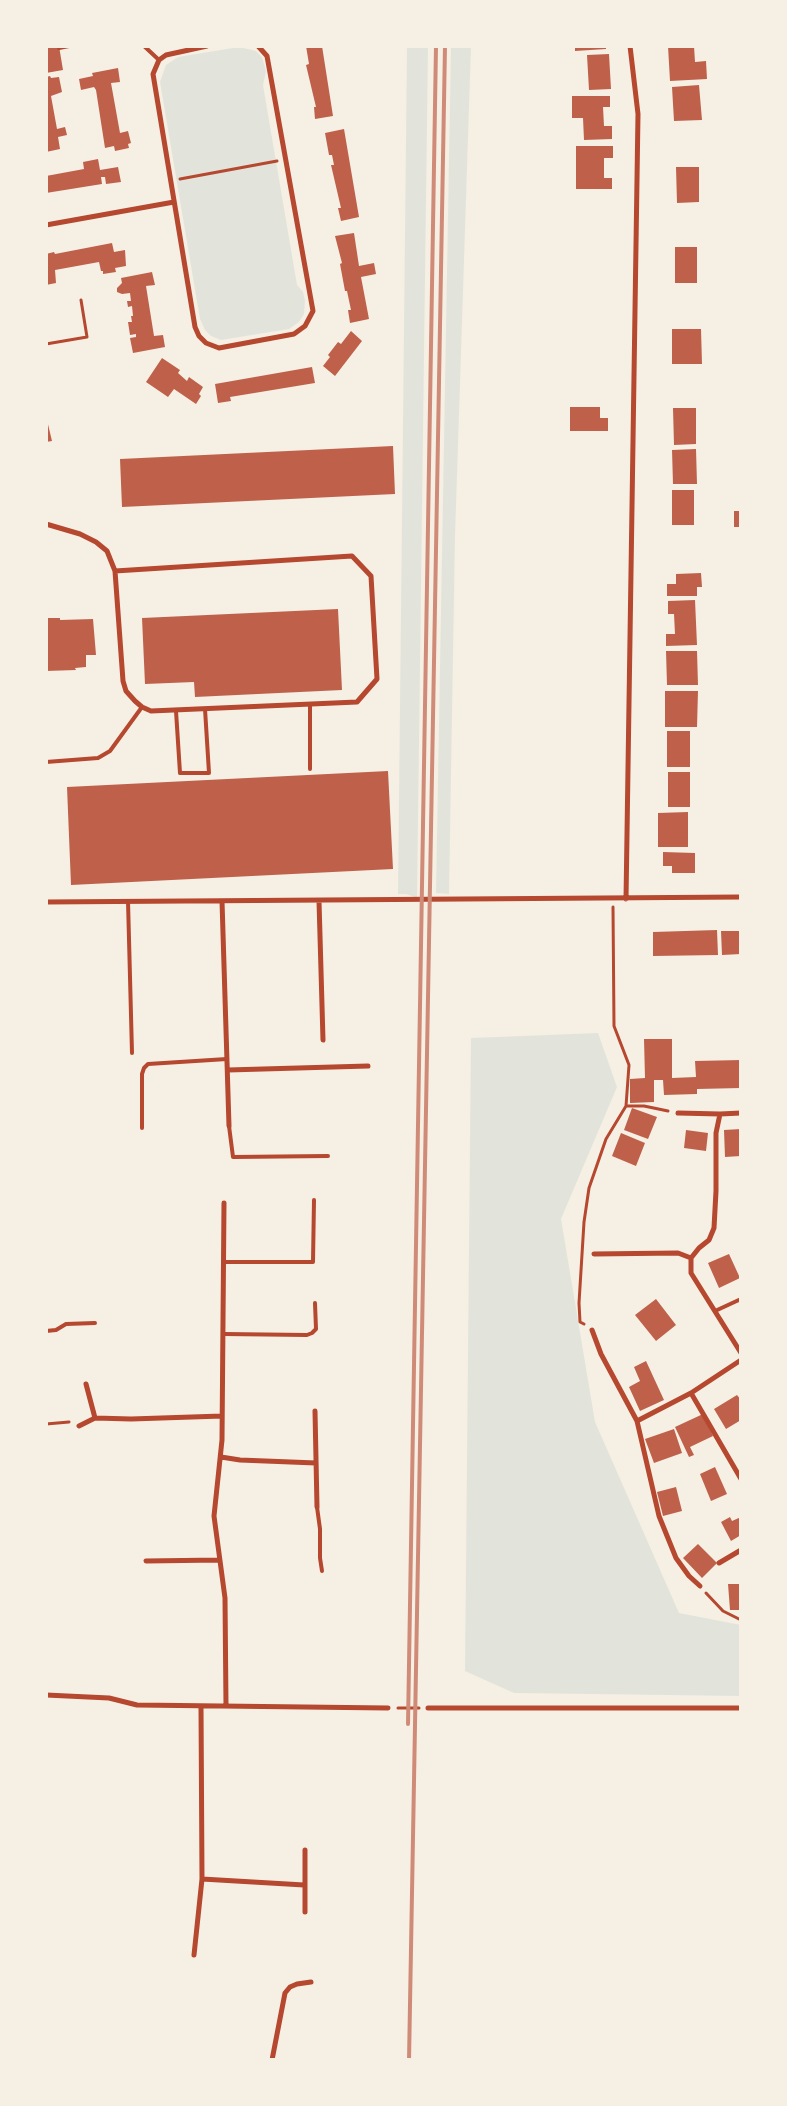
<!DOCTYPE html>
<html>
<head>
<meta charset="utf-8">
<style>
	body { margin:0 }
	#map { position:relative; width:787px; height:2106px; overflow:hidden; background:#f6efe4; font-family:"Fira Sans Condensed",sans-serif }
	canvas { display:block }
	.frame { position:absolute; inset:0; border:48px solid #f6efe4; pointer-events:none }
</style>
</head>
<body>
<div id="map">
<canvas width="787" height="2106"></canvas>
<div class="frame"></div>
</div>
<script>
const g = document.querySelector('canvas').getContext('2d');
g.lineJoin = 'round';
function fillPath(path, color) { g.fillStyle = color; g.fill(path, 'evenodd'); }
const shape = rows => new Path2D(rows.map(r => 'M' + r).join(''));
function stroke(path, color, width, dash) { g.strokeStyle = color; g.lineWidth = width; g.lineCap = dash ? 'butt' : 'round'; g.setLineDash(dash || []); g.stroke(path); }
fillPath(shape([
	[407,46,428,46,417,898,406,894,398,894],
	[451,46,471,46,455,536,449,894,436,893],
	[239,47,256,51,262,57,266,71,263,85,297,285,303,292,305,301,304,314,299,322,289,329,221,340,211,336,205,330,200,319,160,82,166,65,178,57],
	[598,1033,617,1087,561,1219,595,1422,679,1613,741,1625,741,1696,514,1693,465,1671,471,1038]
]), '#e2e4dc');
fillPath(shape([
	[46,46,59,46,63,70,46,73],
	[306,46,322,46,333,116,315,119,314,107,316,107,306,65,309,64],
	[575,46,606,46,606,49,575,51],
	[668,46,694,46,695,62,706,61,707,79,670,81],
	[609,54,611,89,589,90,587,55],
	[118,68,120,82,111,83,120,133,128,131,131,143,128,144,129,148,115,151,114,146,105,148,96,90,94,87,81,90,79,79,93,76,92,73],
	[50,76,51,78,59,77,62,92,51,96,57,129,65,127,67,135,58,137,60,149,46,152,46,77],
	[699,85,702,120,674,121,672,87],
	[572,96,610,96,610,107,603,107,604,126,612,126,612,139,584,140,583,118,572,118],
	[344,129,359,217,341,221,338,208,341,208,331,165,334,165,332,155,329,155,325,133],
	[576,146,613,146,613,158,604,158,604,178,612,178,612,189,576,189],
	[98,159,100,170,118,167,121,182,106,184,105,177,101,177,102,184,46,193,46,176,84,169,83,162],
	[676,167,699,167,699,202,677,203],
	[354,233,359,266,374,263,376,274,361,277,369,319,350,323,348,310,351,310,347,291,345,291,340,264,342,263,335,236],
	[112,243,114,252,125,250,126,266,115,268,116,272,103,274,103,271,101,271,99,262,55,270,56,283,46,285,46,254,54,252,55,254],
	[675,247,697,247,697,283,675,283],
	[152,272,155,285,146,286,154,336,163,335,165,347,133,353,130,338,136,337,136,334,130,335,128,322,132,322,131,316,133,316,132,306,128,307,127,301,131,301,130,293,122,294,117,292,117,288,122,283,121,278],
	[672,329,701,329,702,364,672,364],
	[351,331,362,341,335,376,323,366,330,357,328,355,338,342,341,344],
	[162,358,180,370,178,373,187,381,189,377,203,387,199,394,201,396,196,404,174,389,168,397,146,382],
	[312,367,315,383,230,397,231,401,218,403,215,384],
	[570,407,600,407,600,418,608,418,608,431,570,431],
	[673,408,696,408,696,444,674,445],
	[46,416,52,441,46,442],
	[393,446,395,494,122,507,120,459],
	[696,449,697,484,673,484,672,450],
	[672,490,694,490,694,525,672,525],
	[734,511,741,511,741,527,734,527],
	[701,573,702,587,697,587,697,596,667,596,667,584,676,584,676,574],
	[695,600,697,645,666,646,666,634,675,634,674,614,668,614,668,601],
	[338,609,342,690,195,697,194,682,145,684,142,618],
	[46,618,60,618,60,620,93,619,96,655,86,655,86,667,75,668,76,670,46,671],
	[666,651,697,651,698,685,667,685],
	[665,691,698,691,697,727,665,727],
	[667,731,690,731,690,767,667,767],
	[388,771,393,869,71,885,67,787],
	[668,772,690,772,690,807,668,807],
	[688,812,688,847,658,847,658,813],
	[663,852,695,853,695,873,672,873,672,866,663,866],
	[717,930,718,955,653,956,653,932],
	[721,931,741,931,741,954,722,955],
	[644,1039,672,1039,672,1078,696,1077,695,1061,741,1060,741,1088,697,1089,697,1094,664,1095,663,1080,654,1080,654,1102,630,1103,630,1079,645,1078],
	[632,1108,657,1117,648,1139,624,1130],
	[741,1129,741,1156,725,1157,724,1130],
	[686,1130,708,1133,706,1151,684,1148],
	[621,1133,645,1143,636,1166,612,1156],
	[729,1254,740,1278,719,1288,708,1263],
	[656,1299,676,1325,656,1341,635,1315],
	[646,1361,664,1400,640,1411,629,1387,640,1381,634,1367],
	[737,1395,741,1400,741,1420,726,1429,714,1409],
	[703,1414,713,1436,690,1447,694,1455,689,1457,675,1427],
	[674,1429,682,1453,654,1463,645,1439],
	[715,1467,727,1494,711,1501,700,1474],
	[676,1487,682,1511,663,1516,657,1492],
	[730,1517,732,1521,741,1517,741,1535,731,1541,721,1522],
	[698,1544,717,1563,702,1578,683,1558],
	[728,1584,741,1584,741,1610,730,1610]
]), '#bf614a');
stroke(shape([
	[180,179,277,161],
	[46,344,87,337,81,300],
	[626,1106,644,1106,668,1111],
	[584,1324,580,1322,579,1303,584,1222,589,1188,606,1139,626,1106,629,1065,614,1026,613,907],
	[46,1424,69,1422],
	[706,1593,723,1611,741,1620],
	[398,1708,419,1708]
]), '#b5482f', 3);
stroke(shape([
	[144,46,159,60],
	[59,48,69,46],
	[310,704,310,769],
	[176,711,180,773,209,773,205,709],
	[46,762,98,758,110,751,142,707],
	[128,901,132,1053],
	[229,1126,233,1157,328,1156],
	[142,1128,142,1074,144,1068,148,1064,227,1059],
	[224,1262,313,1262,314,1200],
	[715,1311,741,1299],
	[46,1331,56,1330,66,1324,95,1323],
	[224,1334,307,1335,312,1333,316,1329,315,1303],
	[317,1507,320,1529,320,1558,322,1571]
]), '#b5482f', 4);
stroke(shape([
	[207,46,166,55,159,60,153,74,195,327,199,336,206,343,219,348,294,334,305,326,313,311,267,56,258,46],
	[46,225,174,202],
	[46,524,80,534,96,542,107,551,115,571,352,556,371,576,377,679,357,702,151,711,142,707,135,701,126,691,123,681,115,571],
	[626,899,638,114,630,46],
	[222,901,229,1126],
	[319,901,323,1040],
	[46,902,741,897],
	[228,1070,368,1066],
	[678,1113,720,1114,741,1113],
	[720,1114,716,1133,716,1191,714,1228,709,1240,699,1248,691,1258,691,1273,741,1353],
	[224,1203,222,1440,214,1516,225,1598,226,1706],
	[594,1254,678,1253,691,1258],
	[592,1330,601,1354,637,1421,659,1516,676,1558,689,1576,700,1586],
	[86,1384,95,1418,131,1419,222,1416],
	[691,1393,741,1479],
	[315,1411,317,1507],
	[637,1421,691,1393,741,1360],
	[79,1426,95,1418],
	[221,1457,240,1460,316,1463],
	[146,1561,220,1560],
	[719,1563,741,1550],
	[46,1695,109,1698,137,1705,388,1708],
	[428,1708,741,1708],
	[202,1879,304,1885],
	[305,1912,305,1850],
	[194,1955,202,1879,201,1706],
	[272,2060,285,1993,290,1987,297,1984,311,1982]
]), '#b5482f', 5);
stroke(shape([
	[408,1724,436,46],
	[409,2060,445,46]
]), '#cf8b77', 4);
</script>
</body>
</html>
